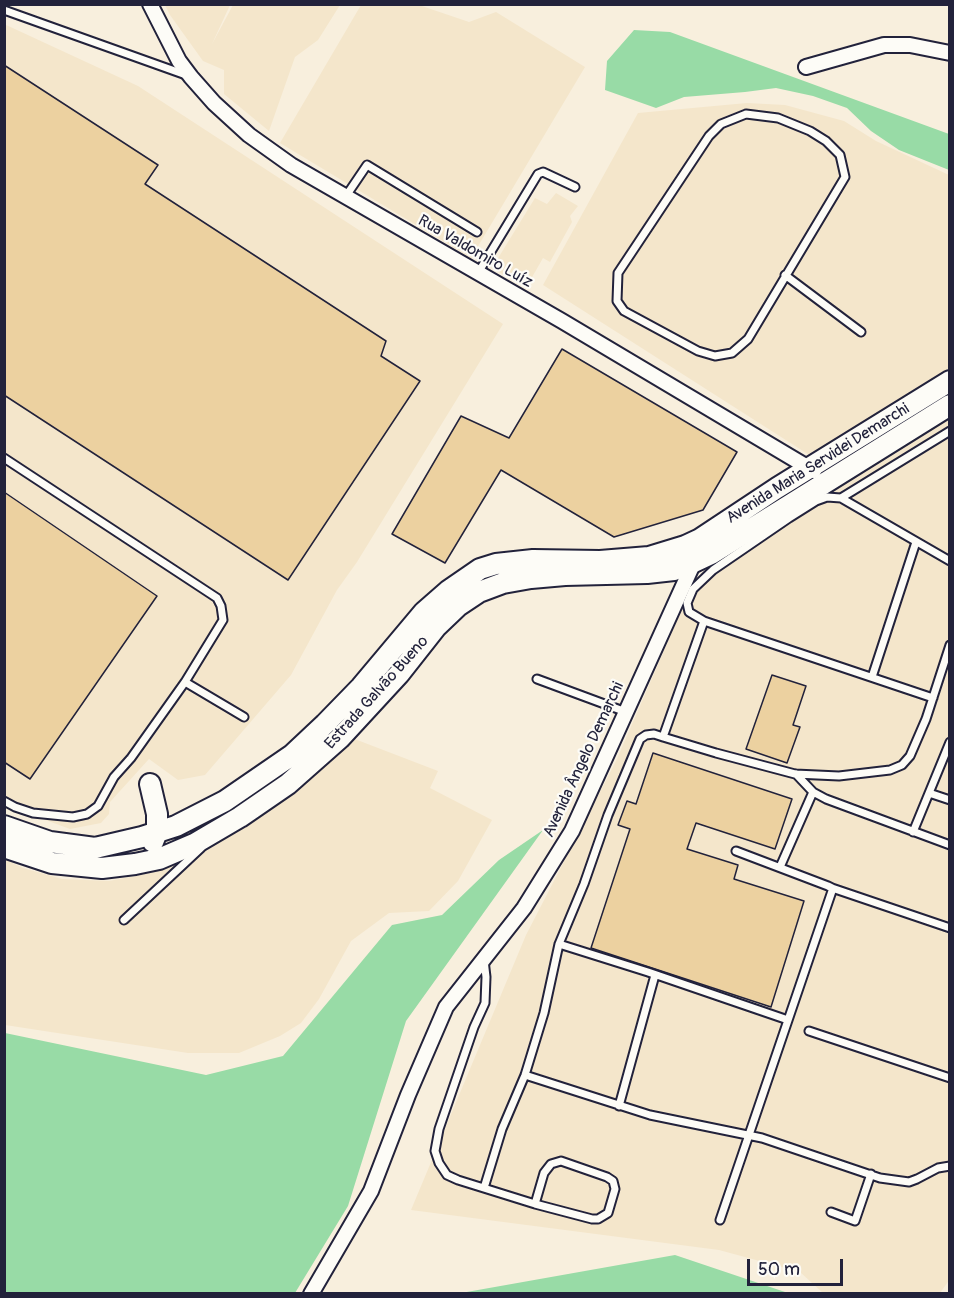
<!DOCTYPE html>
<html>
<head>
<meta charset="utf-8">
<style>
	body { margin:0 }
	#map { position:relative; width:954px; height:1298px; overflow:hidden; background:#f8efdd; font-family:Pangolin,sans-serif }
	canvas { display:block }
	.frame { position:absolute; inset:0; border:6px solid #22223b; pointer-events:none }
	.scale { position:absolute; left:747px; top:1259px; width:96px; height:27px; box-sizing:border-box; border:3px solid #22223b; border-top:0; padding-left:8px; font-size:18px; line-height:21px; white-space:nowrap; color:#22223b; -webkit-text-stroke:4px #fdfcf7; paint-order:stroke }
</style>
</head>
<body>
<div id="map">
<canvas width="954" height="1298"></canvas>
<div class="frame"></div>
<div class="scale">50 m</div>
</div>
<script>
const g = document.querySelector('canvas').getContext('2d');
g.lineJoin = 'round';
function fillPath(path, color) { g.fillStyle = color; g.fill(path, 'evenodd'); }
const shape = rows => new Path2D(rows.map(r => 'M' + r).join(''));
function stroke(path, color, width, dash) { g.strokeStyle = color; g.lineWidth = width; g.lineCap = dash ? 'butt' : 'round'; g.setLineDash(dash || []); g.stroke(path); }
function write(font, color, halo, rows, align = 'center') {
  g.font = font + ' Pangolin,sans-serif'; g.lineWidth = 4.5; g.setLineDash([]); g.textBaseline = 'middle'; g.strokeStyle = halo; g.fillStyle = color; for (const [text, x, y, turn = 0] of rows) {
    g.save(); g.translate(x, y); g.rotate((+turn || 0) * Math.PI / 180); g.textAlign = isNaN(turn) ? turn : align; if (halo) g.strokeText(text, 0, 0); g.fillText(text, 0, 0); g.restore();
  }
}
fillPath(shape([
	[165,5,230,5,212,44,233,5,340,5,318,40,295,57,269,131,224,94,224,70,203,61,170,15],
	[361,5,419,5,469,22,496,12,585,67,471,258,280,143],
	[4,24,138,86,503,324,357,562,337,590,291,675,205,775,178,780,149,759,110,802,109,814,101,823,70,829,5,805],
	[747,103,785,105,844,121,876,141,949,175,949,368,814,458,543,285,638,113],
	[556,193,578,206,570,216,572,222,550,262,543,258,531,279,527,278,523,283,514,278,511,279,492,268,535,198,547,204],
	[949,414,950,1279,940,1293,823,1293,800,1272,719,1250,411,1210,526,935,616,761,686,600,711,577,840,482],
	[352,738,438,771,430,788,492,820,458,881,429,911,389,913,351,941,319,999,301,1023,280,1036,239,1053,188,1053,5,1025,4,859,23,868,62,879,109,881,151,873,257,817]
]), '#f4e6cb');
fillPath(shape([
	[634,30,670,32,949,134,949,170,899,150,871,131,847,108,813,96,776,88,745,92,684,97,656,108,605,90,607,61],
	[543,830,406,1021,348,1206,295,1293,5,1293,5,1033,206,1075,283,1056,392,925,442,915,499,860],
	[675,1255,788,1293,461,1293]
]), '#98dba6');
const building = shape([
	[4,65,158,165,145,184,386,341,381,356,420,381,288,580,4,395,4,65],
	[562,349,737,452,703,510,614,537,501,470,445,563,392,534,461,416,509,438,562,349],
	[4,492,157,596,30,779,4,762,4,492],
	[772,675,806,686,793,725,800,727,787,763,746,749,772,675],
	[653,753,792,799,775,849,696,823,687,849,738,865,734,879,804,901,771,1007,591,948,630,829,618,825,627,801,636,804,653,753]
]);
fillPath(building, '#ecd1a0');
stroke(building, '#22223b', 1.5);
const service = shape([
	[4,10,186,75],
	[746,114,778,118,810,131,826,141,840,155,845,177,748,339,732,353,715,356,698,351,624,311,617,301,618,273,709,136,721,124,746,114],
	[346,196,367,165,477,232],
	[478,273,538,174,543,172,575,187],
	[785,275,861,332],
	[4,458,217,598,221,606,223,620,185,682,131,758,114,777,98,806,87,814,73,817,33,813,15,807,4,801],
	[841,498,950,431],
	[872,677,916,542],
	[537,679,626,712],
	[185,682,244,717],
	[933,698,704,621,689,612,687,603,693,589,713,570,789,518,816,501,827,497,841,498,950,561],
	[663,737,716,753,795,774,839,776,890,770,902,765,910,756,926,719,950,645],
	[796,774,813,792,826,799,950,845],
	[929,793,950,800],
	[913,832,950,742],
	[780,867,813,792],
	[832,888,950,928],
	[124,920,201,848],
	[559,944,648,972,788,1020],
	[484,960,486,977,485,1003,474,1027,439,1129,435,1151,439,1163,447,1175,458,1180,535,1204,592,1219,598,1219,608,1213,615,1189,613,1181,607,1177,561,1161,551,1164,544,1173,535,1204],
	[809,1031,950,1078],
	[525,1075,650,1115,762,1138,880,1178,909,1182,917,1179,938,1168,950,1166],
	[619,1106,655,975],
	[484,1188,502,1129,525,1075,544,1013,559,944,584,884,608,815,640,739,646,735,654,734,663,737,704,621],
	[831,1212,855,1221,871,1174],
	[720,1220,832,891,832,888,828,886,736,851]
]);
const minor = shape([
	[150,4,179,61,191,77,214,103,249,135,291,165,562,321,814,471],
	[806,67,884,45,910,45,950,53],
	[311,1294,371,1191,408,1095,446,1007,524,908,572,831,694,562,693,560]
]);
const secondary = shape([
	[150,784,157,814,157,832,153,842],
	[4,826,50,842,95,848,142,837,176,826,225,801,292,755,325,724,361,687,424,612,448,591,480,569,496,564,533,560,600,561,649,557,685,546,700,539,777,488,950,381],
	[4,847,52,863,102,868,135,864,159,859,194,844,240,817,288,784,340,738,399,674,436,627,458,606,479,592,503,583,531,578,565,575,647,573,674,570,694,562,711,554,950,405]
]);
stroke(service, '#22223b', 11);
stroke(minor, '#22223b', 18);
stroke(secondary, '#22223b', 24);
stroke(service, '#fdfcf7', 7);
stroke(minor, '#fdfcf7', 14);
stroke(secondary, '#fdfcf7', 20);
write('16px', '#22223b', '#fdfcf7', [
	["Rua Valdomiro Luíz",475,252,30],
	["Avenida Maria Servidei Demarchi",818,464,-32],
	["Estrada Galvão Bueno",377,693,-48],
	["Avenida Ângelo Demarchi",584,760,-65]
]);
</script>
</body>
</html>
